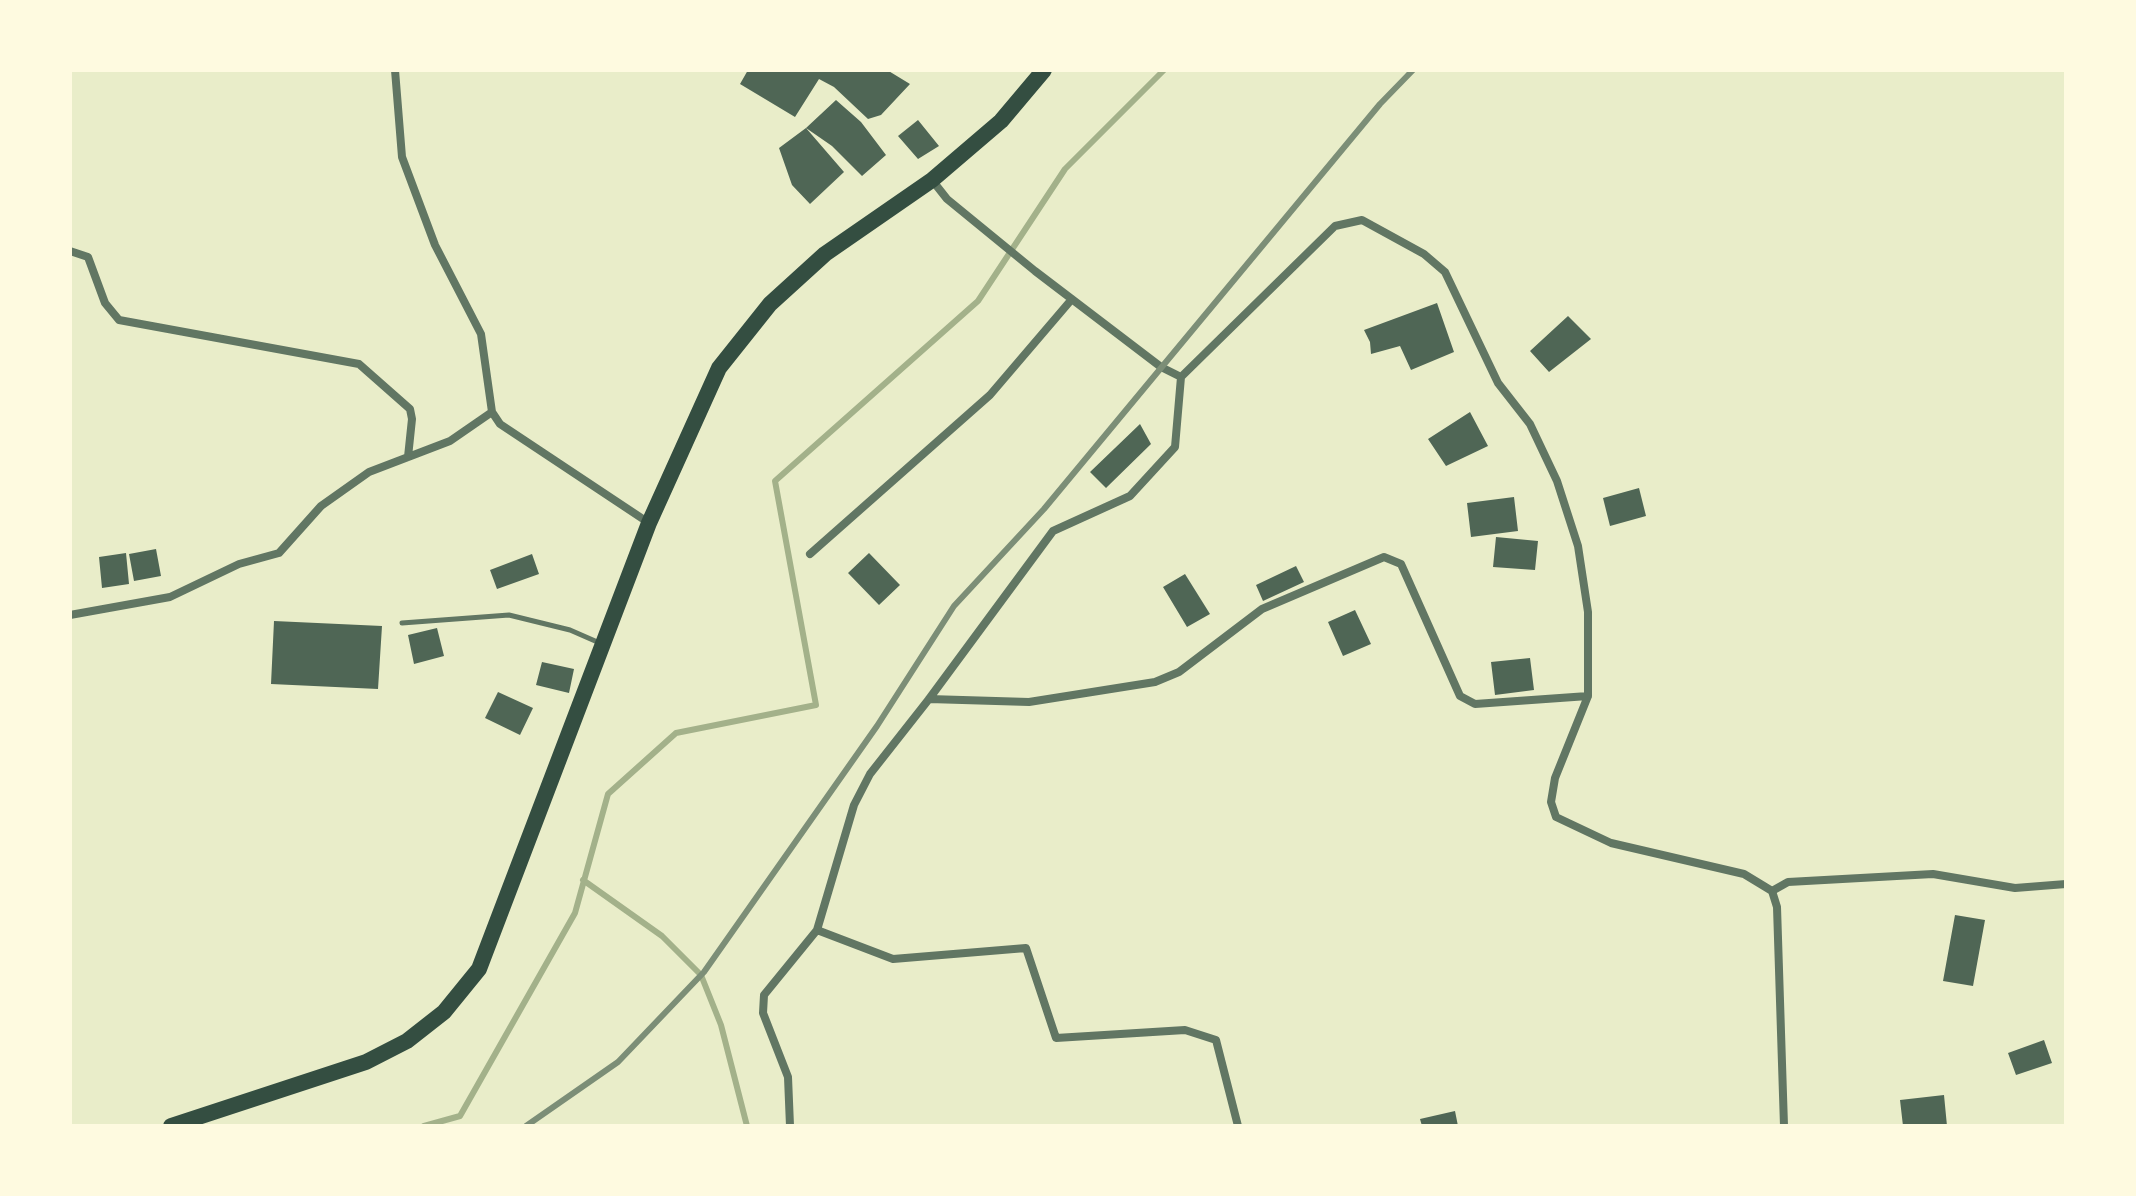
<!DOCTYPE html>
<html>
<head>
<meta charset="utf-8">
<style>
	body { margin:0 }
	#map { position:relative; width:2136px; height:1196px; overflow:hidden; background:#e9edc9; font-family:Literata,serif }
	canvas { display:block }
	.frame { position:absolute; inset:0; border:72px solid #fefae0; pointer-events:none }
</style>
</head>
<body>
<div id="map">
<canvas width="2136" height="1196"></canvas>
<div class="frame"></div>
</div>
<script>
const g = document.querySelector('canvas').getContext('2d');
g.lineJoin = 'round';
const shape = rows => new Path2D(rows.map(r => 'M' + r).join(''));
function stroke(path, color, width, dash) { g.strokeStyle = color; g.lineWidth = width; g.lineCap = dash ? 'butt' : 'round'; g.setLineDash(dash || []); g.stroke(path); }
function fillPath(path, color) { g.fillStyle = color; g.fill(path, 'evenodd'); }
stroke(shape([
	[583,880,662,936,701,975,721,1025,747,1126],
	[424,1126,460,1116,575,913,608,794,676,733,816,705,775,481,978,301,1065,169,1164,70]
]), '#a3b18a', 6);
fillPath(shape([
	[748,70,887,70,910,84,881,115,868,119,834,87,819,79,795,117,740,84],
	[836,100,861,122,886,155,862,176,832,146,806,128],
	[918,120,939,146,918,159,898,136],
	[806,128,844,172,810,204,792,185,779,148],
	[1437,303,1454,352,1411,370,1400,346,1371,354,1370,342,1364,330],
	[1568,316,1591,339,1549,372,1530,351],
	[1470,412,1488,446,1446,466,1428,439],
	[1140,424,1151,444,1106,488,1090,472],
	[1639,488,1646,516,1610,526,1603,498],
	[1514,497,1518,531,1471,537,1467,503],
	[1496,537,1538,541,1535,570,1493,567],
	[156,549,161,576,134,581,129,554],
	[126,553,129,584,102,588,99,557],
	[869,553,900,585,879,605,848,573],
	[532,554,539,574,497,589,490,570],
	[1296,566,1304,582,1263,601,1256,585],
	[1185,574,1210,614,1187,627,1163,587],
	[1355,610,1371,644,1343,656,1328,622],
	[274,621,382,626,378,689,271,684],
	[437,628,444,656,414,664,408,635],
	[1530,658,1534,690,1495,695,1491,662],
	[542,662,574,669,569,693,536,685],
	[498,692,533,708,520,735,485,718],
	[1955,915,1985,920,1973,986,1943,981],
	[2044,1040,2052,1063,2016,1075,2008,1053],
	[1944,1095,1947,1126,1903,1126,1900,1100],
	[1455,1111,1458,1126,1422,1126,1420,1119]
]), '#4f6655');
stroke(shape([
	[402,623,509,615,570,630,602,644]
]), '#617663', 5);
stroke(shape([
	[395,70,402,157,435,245,481,334,492,412,500,424,649,523],
	[932,180,947,199,1035,271,1161,367,1181,377,1335,226,1362,220,1424,254,1445,272,1498,383,1530,424,1557,481,1578,546,1588,612,1588,696,1555,778,1551,802,1556,817,1611,843,1744,874,1772,891,1777,907,1784,1126],
	[70,251,88,257,105,303,119,320,359,364,410,409,412,419,408,457],
	[810,554,990,395,1072,299],
	[70,615,170,597,239,564,279,553,321,506,369,472,450,441,492,412],
	[929,699,1029,702,1155,682,1179,672,1262,609,1384,557,1401,564,1460,696,1475,704,1588,696],
	[1772,891,1788,882,1933,874,2015,888,2066,884],
	[817,930,893,959,1026,948,1056,1038,1185,1030,1216,1040,1238,1126],
	[790,1126,788,1077,763,1013,764,995,817,930,854,805,870,774,929,699,1053,531,1130,496,1175,447,1181,377]
]), '#617663', 8);
stroke(shape([
	[171,1126,366,1062,407,1041,444,1012,479,969,649,523,719,368,770,304,825,254,932,180,1001,121,1044,70]
]), '#344e41', 16);
stroke(shape([
	[526,1126,618,1062,704,972,877,726,954,606,1044,509,1380,104,1413,70]
]), '#7c8e77', 6);
</script>
</body>
</html>
